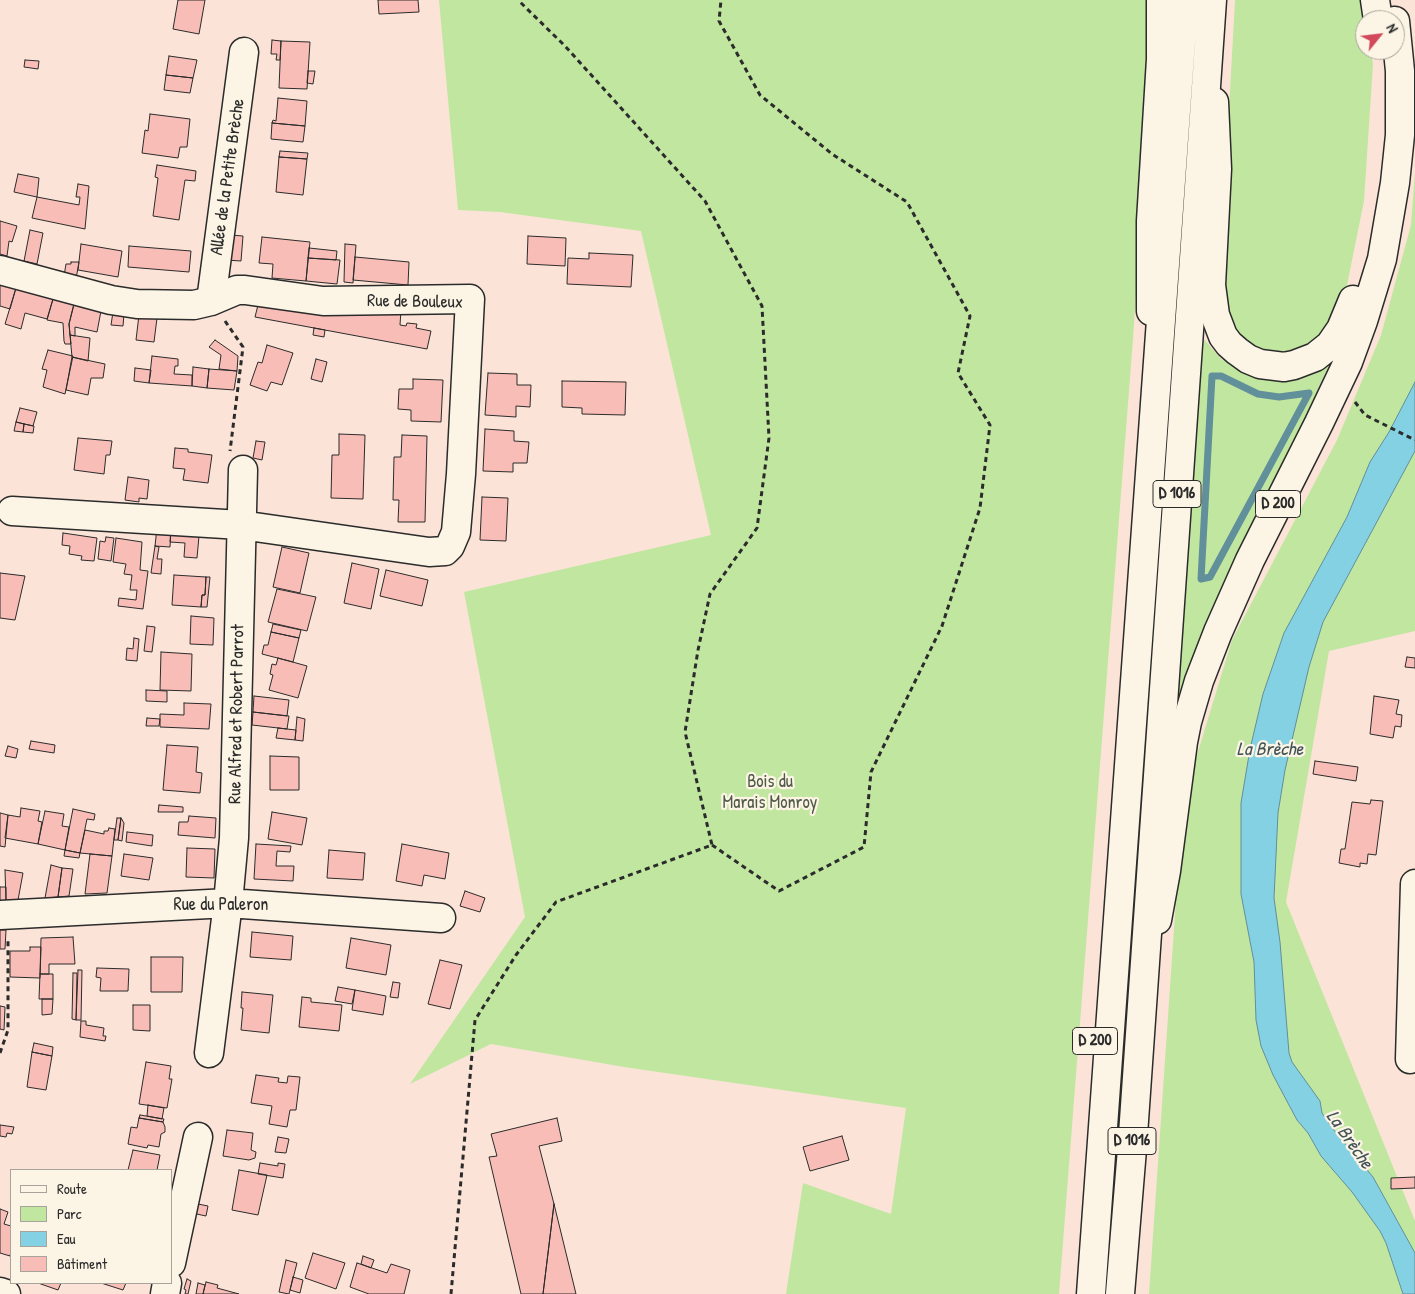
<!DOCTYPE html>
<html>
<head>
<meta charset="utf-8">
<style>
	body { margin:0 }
	#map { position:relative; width:1415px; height:1294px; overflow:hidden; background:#fbe4d7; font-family:"Patrick Hand",sans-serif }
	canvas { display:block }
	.legend { position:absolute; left:10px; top:1169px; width:162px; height:115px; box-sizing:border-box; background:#fcf5e5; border:1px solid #a8a49b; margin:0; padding:6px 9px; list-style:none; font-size:15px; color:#2b2b2b }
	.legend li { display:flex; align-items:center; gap:10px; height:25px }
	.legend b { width:25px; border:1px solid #a8a49b }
	.north { position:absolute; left:1355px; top:10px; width:50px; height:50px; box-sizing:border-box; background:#fcf5e5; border:1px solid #a8a49b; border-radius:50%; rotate:61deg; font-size:14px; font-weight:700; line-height:20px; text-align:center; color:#2b2b2b }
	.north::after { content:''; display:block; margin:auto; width:18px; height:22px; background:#d1495b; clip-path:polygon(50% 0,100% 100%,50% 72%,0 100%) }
</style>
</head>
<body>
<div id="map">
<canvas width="1415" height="1294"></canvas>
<ul class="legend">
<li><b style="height:6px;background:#fcf5e5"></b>Route</li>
<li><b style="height:14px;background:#c1e6a0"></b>Parc</li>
<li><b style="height:14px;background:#85d1e4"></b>Eau</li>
<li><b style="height:14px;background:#f9bdb7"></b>Bâtiment</li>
</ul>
<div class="north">N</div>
</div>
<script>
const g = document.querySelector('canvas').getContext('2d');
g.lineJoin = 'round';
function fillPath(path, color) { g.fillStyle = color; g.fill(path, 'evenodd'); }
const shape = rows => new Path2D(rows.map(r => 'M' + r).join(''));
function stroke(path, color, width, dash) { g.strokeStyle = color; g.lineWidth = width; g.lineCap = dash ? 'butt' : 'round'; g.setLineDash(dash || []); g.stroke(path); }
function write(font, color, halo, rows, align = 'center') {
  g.font = font + ' "Patrick Hand",sans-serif'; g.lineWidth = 4.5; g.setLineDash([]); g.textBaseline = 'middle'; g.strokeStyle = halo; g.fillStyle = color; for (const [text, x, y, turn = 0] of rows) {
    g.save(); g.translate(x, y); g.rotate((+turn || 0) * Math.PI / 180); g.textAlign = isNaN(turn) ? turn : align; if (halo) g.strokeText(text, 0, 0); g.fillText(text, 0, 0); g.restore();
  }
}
fillPath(shape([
	[439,0,1152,0,1154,9,1133,339,1059,1294,786,1294,803,1183,891,1214,906,1108,624,1067,491,1044,410,1084,525,917,464,592,711,535,641,231,500,212,458,210],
	[1235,0,1363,0,1365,20,1365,50,1371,50,1373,64,1364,201,1346,290,1329,333,1296,353,1270,355,1235,340,1224,310,1220,273],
	[1415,171,1415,631,1329,651,1286,902,1415,1221,1415,1294,1149,1294,1177,885,1193,768,1232,640,1337,440,1381,335,1411,225],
	[1203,338,1221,359,1263,380,1300,380,1333,357,1205,631,1178,699]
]), '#c1e6a0');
const water = shape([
	[1415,382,1415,451,1323,622,1309,667,1285,770,1278,813,1274,898,1280,942,1289,1053,1292,1062,1320,1101,1322,1113,1333,1129,1373,1177,1415,1253,1415,1294,1403,1294,1386,1243,1380,1231,1352,1192,1321,1156,1308,1133,1297,1120,1273,1075,1261,1046,1256,1020,1254,962,1241,894,1241,803,1250,749,1263,694,1284,633,1347,517,1370,462,1389,432,1415,382]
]);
fillPath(water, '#85d1e4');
stroke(water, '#618f9a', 1);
stroke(shape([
	[1212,376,1221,376,1258,394,1279,397,1309,393,1210,577,1201,579,1212,376]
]), '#618f9a', 7);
const building = shape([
	[178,0,205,0,199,34,173,29,178,0],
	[378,0,418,0,419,12,379,14,378,0],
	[272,40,281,41,280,60,276,60,277,54,271,54,272,40],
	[281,41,310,42,307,89,279,88,281,41],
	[169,56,197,60,193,78,166,75,169,56],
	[25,60,39,61,38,69,24,67,25,60],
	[308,71,315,71,313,84,307,83,308,71],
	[166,75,193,78,190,93,164,90,166,75],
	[278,98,307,101,305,126,272,123,273,120,276,121,278,98],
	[150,114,190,119,187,147,180,147,178,158,142,153,145,130,148,131,150,114],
	[272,123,305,126,303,142,271,139,272,123],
	[280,151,308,153,307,159,279,157,280,151],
	[279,157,307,159,303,195,276,192,279,157],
	[157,165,196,171,195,181,185,180,179,220,153,216,158,178,155,177,157,165],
	[18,174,39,178,37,197,14,192,18,174],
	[78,184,89,186,85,229,32,218,37,197,79,205,80,197,76,197,78,184],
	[0,221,17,226,12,242,9,241,7,256,0,254,0,221],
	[30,230,43,233,37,264,24,261,30,230],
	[230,235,243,236,241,261,226,260,230,235],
	[528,236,566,238,565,266,527,264,528,236],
	[262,237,310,242,306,281,272,278,273,264,259,263,262,237],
	[81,244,122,251,118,277,78,270,81,244],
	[345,244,356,245,353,283,344,282,345,244],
	[129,246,191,251,189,272,128,267,129,246],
	[309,248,337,251,336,260,308,258,309,248],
	[589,253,633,255,631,287,567,284,568,258,589,259,589,253],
	[355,257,409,262,408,285,353,280,355,257],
	[308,258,340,260,337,284,306,281,308,258],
	[71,262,79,262,76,279,64,276,66,264,71,264,71,262],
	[0,284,16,288,10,309,0,306,0,284],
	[16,288,53,299,47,319,25,313,21,329,5,324,16,288],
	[260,297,320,308,333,315,401,310,400,325,406,326,407,323,417,324,416,328,431,331,427,349,255,317,260,297],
	[53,299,74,304,69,324,71,344,65,344,64,341,63,323,47,320,53,299],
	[74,304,101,311,97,332,75,327,75,336,70,335,69,324,74,304],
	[113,312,124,314,123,326,111,325,113,312],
	[139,315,157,318,154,342,136,340,139,315],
	[314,328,325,330,324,337,313,335,314,328],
	[70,335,90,338,88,361,72,357,70,335],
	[215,340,238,356,237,371,219,369,221,355,209,347,215,340],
	[267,345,293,353,282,385,271,382,267,391,250,385,258,362,262,363,267,345],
	[48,350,73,356,65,394,43,387,47,370,42,369,48,350],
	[152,356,178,359,178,366,175,366,174,374,192,375,192,386,149,383,152,356],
	[72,357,105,364,103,378,91,378,88,395,66,390,72,357],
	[316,359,327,362,322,382,311,379,316,359],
	[193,367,209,369,207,388,192,386,193,367],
	[135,368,151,370,149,383,134,381,135,368],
	[209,369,237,371,234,390,207,388,209,369],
	[488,373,517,374,517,385,531,385,530,407,516,406,516,417,485,415,488,373],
	[413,379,443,380,441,422,411,421,411,410,398,409,399,389,413,389,413,379],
	[562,381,626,382,625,415,582,414,582,408,562,407,562,381],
	[20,408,37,412,33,426,16,422,20,408],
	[16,422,24,424,23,432,14,431,16,422],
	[24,424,34,426,33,433,23,432,24,424],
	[485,429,514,431,514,441,529,442,527,463,513,463,513,472,483,471,485,429],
	[339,434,365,435,363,499,331,498,332,455,339,455,339,434],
	[402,435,427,436,425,522,398,522,399,500,393,500,394,457,401,457,402,435],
	[78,438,112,441,110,455,106,455,104,474,74,470,78,438],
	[256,441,265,442,262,460,253,458,256,441],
	[175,448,188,449,188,452,212,455,208,483,183,480,185,469,173,468,175,448],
	[128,477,149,480,147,499,139,498,139,502,125,500,128,477],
	[482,497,508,498,506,541,480,540,482,497],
	[157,528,171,529,170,547,155,546,157,528],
	[171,529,210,532,210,537,199,536,197,558,184,557,185,543,170,542,171,529],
	[63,533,97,538,94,561,81,560,82,556,69,554,70,546,62,545,63,533],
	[106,537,114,538,111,561,98,559,100,541,105,542,106,537],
	[116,538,142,542,140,570,148,571,143,609,118,606,119,598,136,600,137,590,130,590,132,575,124,574,126,564,113,562,116,538],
	[155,546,159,547,157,559,162,559,161,574,151,573,155,546],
	[282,547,309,553,300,593,273,587,282,547],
	[352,563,379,569,371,609,344,603,352,563],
	[386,570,428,580,422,606,380,596,386,570],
	[0,573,25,576,15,620,0,618,0,573],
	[174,575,206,577,205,595,202,595,201,607,172,605,174,575],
	[206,577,210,577,207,607,201,607,202,595,205,595,206,577],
	[277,589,316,597,307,631,268,622,277,589],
	[191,616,214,618,213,645,190,644,191,616],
	[273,624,301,630,299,638,271,632,273,624],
	[147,626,155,627,152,652,144,651,147,626],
	[271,632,299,638,293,662,262,654,264,645,268,645,271,632],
	[134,638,139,639,137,661,126,660,127,648,133,649,134,638],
	[161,652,192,654,191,691,160,690,161,652],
	[1407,657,1415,658,1415,668,1405,667,1407,657],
	[278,658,307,666,298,698,269,690,273,675,270,674,272,664,276,665,278,658],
	[146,690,167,691,167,702,146,701,146,690],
	[254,696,289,700,287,716,253,712,254,696],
	[1374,696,1399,700,1396,714,1402,715,1401,727,1395,726,1393,738,1370,734,1374,696],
	[184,703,211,704,209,729,160,727,160,714,184,715,184,703],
	[253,712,289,716,287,729,252,725,253,712],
	[297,717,305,719,303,741,295,740,297,717],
	[147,718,160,719,159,726,146,726,147,718],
	[278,728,296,730,295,740,276,738,278,728],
	[31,741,55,745,54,753,29,749,31,741],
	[167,745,198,747,196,772,202,773,200,793,163,790,167,745],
	[8,746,18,749,16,758,5,756,8,746],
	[270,756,299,757,299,790,270,790,270,756],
	[1315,761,1358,767,1356,781,1313,774,1315,761],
	[1371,800,1383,801,1376,855,1368,854,1367,864,1360,863,1360,867,1339,863,1341,849,1345,849,1352,802,1370,804,1371,800],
	[159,805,183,807,183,812,158,812,159,805],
	[21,808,40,811,38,821,42,822,38,844,5,838,8,815,20,817,21,808],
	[73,809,95,814,94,820,87,819,80,853,65,850,73,809],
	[45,811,64,814,62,826,69,827,65,850,38,844,45,811],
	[272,812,307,818,302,845,268,839,272,812],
	[0,813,8,815,5,847,0,846,0,813],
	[189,816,216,818,215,838,178,835,179,822,188,822,189,816],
	[117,818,121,818,118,840,114,840,117,818],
	[121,818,124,823,122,841,118,840,121,818],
	[109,828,115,829,112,856,80,853,85,830,104,834,104,831,108,831,109,828],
	[127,832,153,835,152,846,126,842,127,832],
	[256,844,291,846,290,852,277,851,276,866,294,866,293,881,254,879,256,844],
	[402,844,449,853,445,879,424,875,422,886,396,881,402,844],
	[187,848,215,849,214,878,186,877,187,848],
	[65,850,80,853,79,858,64,856,65,850],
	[329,850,365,853,363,880,327,878,329,850],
	[90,854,112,856,107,893,85,894,90,854],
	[124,854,153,858,149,880,121,876,124,854],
	[51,865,62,868,58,897,45,898,51,865],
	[62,868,73,869,69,896,58,897,62,868],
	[5,870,23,873,18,900,6,901,5,870],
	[0,887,6,887,6,901,0,901,0,887],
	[465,891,485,898,480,912,460,906,465,891],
	[0,930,6,930,5,949,0,949,0,930],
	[252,932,293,936,291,960,250,957,252,932],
	[73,937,75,964,49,964,49,974,40,974,41,938,73,937],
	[351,938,391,945,386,975,346,968,351,938],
	[30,947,41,947,40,978,10,977,10,951,30,951,30,947],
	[151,957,183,957,182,992,151,992,151,957],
	[440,960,462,965,450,1009,428,1004,440,960],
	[97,968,129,969,128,991,100,991,101,978,96,977,97,968],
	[78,970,82,970,81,1020,76,1020,78,970],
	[73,973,77,973,76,1020,72,1019,73,973],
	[40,974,53,974,53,999,39,999,40,974],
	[393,982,400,983,398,998,390,997,393,982],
	[338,987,355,990,352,1004,335,1001,338,987],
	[355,990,386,996,383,1015,352,1010,355,990],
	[242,992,273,995,269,1033,241,1030,243,1008,241,1008,242,992],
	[302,997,311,998,311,1002,342,1005,339,1031,299,1027,302,997],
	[42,999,53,999,52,1014,42,1015,42,999],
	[133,1005,150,1005,150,1031,133,1030,133,1005],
	[0,1006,5,1007,4,1030,0,1029,0,1006],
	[81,1021,86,1021,86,1025,104,1028,103,1036,106,1036,105,1041,80,1037,81,1021],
	[34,1043,53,1047,52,1056,32,1052,34,1043],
	[32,1052,52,1056,46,1090,27,1087,32,1052],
	[146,1062,171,1066,169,1079,172,1079,167,1108,139,1104,146,1062],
	[256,1075,279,1078,278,1082,287,1083,288,1076,300,1077,296,1110,290,1110,287,1127,269,1124,272,1106,251,1103,256,1075],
	[148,1105,164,1108,162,1119,147,1116,148,1105],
	[140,1115,164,1119,163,1122,139,1118,140,1115],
	[139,1118,163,1122,165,1127,165,1132,161,1134,159,1147,148,1145,147,1148,128,1144,131,1127,137,1128,139,1118],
	[557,1118,562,1141,539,1146,554,1204,543,1294,521,1294,489,1157,497,1156,491,1134,557,1118],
	[0,1125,14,1127,12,1134,7,1133,6,1137,0,1136,0,1125],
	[227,1130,253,1133,251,1150,256,1152,255,1158,249,1160,223,1156,227,1130],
	[842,1136,849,1160,810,1171,803,1147,842,1136],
	[278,1137,289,1139,286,1153,275,1152,278,1137],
	[133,1150,160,1155,157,1170,128,1170,133,1150],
	[260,1163,278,1166,278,1163,285,1164,283,1178,258,1174,260,1163],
	[239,1170,267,1175,258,1215,232,1210,239,1170],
	[1415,1177,1415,1188,1391,1189,1391,1178,1415,1177],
	[193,1203,208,1206,206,1216,192,1213,193,1203],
	[554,1204,576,1294,543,1294,554,1204],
	[0,1209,8,1212,4,1224,11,1226,11,1251,10,1256,0,1253,0,1209],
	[313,1253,345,1263,336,1289,305,1278,313,1253],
	[363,1256,374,1260,371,1268,361,1264,363,1256],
	[286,1260,297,1263,289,1294,279,1292,286,1260],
	[357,1263,387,1273,391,1264,410,1270,404,1294,369,1294,350,1287,357,1263],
	[293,1277,303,1280,300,1293,290,1290,293,1277],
	[187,1279,191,1281,188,1294,185,1294,186,1290,184,1289,187,1279],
	[206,1282,218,1285,217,1288,239,1294,203,1294,206,1282],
	[38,1283,61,1283,58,1290,38,1283],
	[101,1283,126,1283,123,1290,101,1283],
	[198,1283,205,1285,203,1294,196,1294,198,1283]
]);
fillPath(building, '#f9bdb7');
stroke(building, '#2b2b2b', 1);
const minor = shape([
	[0,270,111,300,137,304,194,305,211,301,237,290,245,290,323,301,470,299,461,474,456,532,450,546,445,551,429,552,241,525,12,511],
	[211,301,244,52],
	[0,915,228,903,441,918],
	[209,1053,228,903,234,838,243,470],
	[1410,1059,1415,884],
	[171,1263,198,1137],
	[0,1292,6,1294],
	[165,1294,167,1283]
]);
const major = shape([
	[1375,0,1378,20],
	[1214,102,1217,169,1211,285,1215,315,1223,336,1229,344,1237,351,1248,359,1260,364,1284,367,1294,365,1315,357,1330,345,1341,329,1353,300],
	[1151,311,1151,221,1161,59,1161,0],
	[1157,920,1166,871,1183,742,1187,722,1199,681,1218,632,1250,560,1319,423,1348,362,1363,321,1382,259,1395,183,1400,135,1400,71,1395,21]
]);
const highway = shape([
	[1091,1294,1184,0],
	[1120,1294,1132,1149,1212,0]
]);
stroke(minor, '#2b2b2b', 31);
stroke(major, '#2b2b2b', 31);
stroke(highway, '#2b2b2b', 31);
stroke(shape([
	[225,321,243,347,230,451],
	[1355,402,1365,415,1415,440],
	[712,845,779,891,864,847,871,772,942,626,980,508,990,425,958,373,970,316,907,202,832,154,760,95,719,21,721,0],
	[0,1053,8,1030,8,938],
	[451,1294,475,1020,516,955,556,902,712,845,685,732,698,650,710,594,757,528,769,438,762,306,705,201,565,46,518,0]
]), '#2b2b2b', 3, [5, 4]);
stroke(minor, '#fcf5e5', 28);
stroke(major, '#fcf5e5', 28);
stroke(highway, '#fcf5e5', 28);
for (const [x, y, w] of [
	[1177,494,48],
	[1278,504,45],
	[1095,1041,45],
	[1132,1141,48]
]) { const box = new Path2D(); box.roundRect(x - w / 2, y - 13.5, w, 27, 4); g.fillStyle = '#fcf5e5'; g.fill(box); stroke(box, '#2b2b2b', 1); }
write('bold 16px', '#2b2b2b', null, [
	["D 1016",1177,494],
	["D 200",1278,504],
	["D 200",1095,1041],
	["D 1016",1132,1141]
]);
write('18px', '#2b2b2b', '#fcf5e5', [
	["Allée de la Petite Brèche",228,177,-82],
	["Rue de Bouleux",415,302,1],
	["Rue Alfred et Robert Parrot",237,714,-89],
	["Rue du Paleron",221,905]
]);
write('18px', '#505a48', '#fcf5e5', [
	["Bois du",770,782],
	["Marais Monroy",770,803]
]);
write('italic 19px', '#425459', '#fcf5e5', [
	["La Brèche",1270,750],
	["La Brèche",1349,1140,55]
]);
</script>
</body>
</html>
